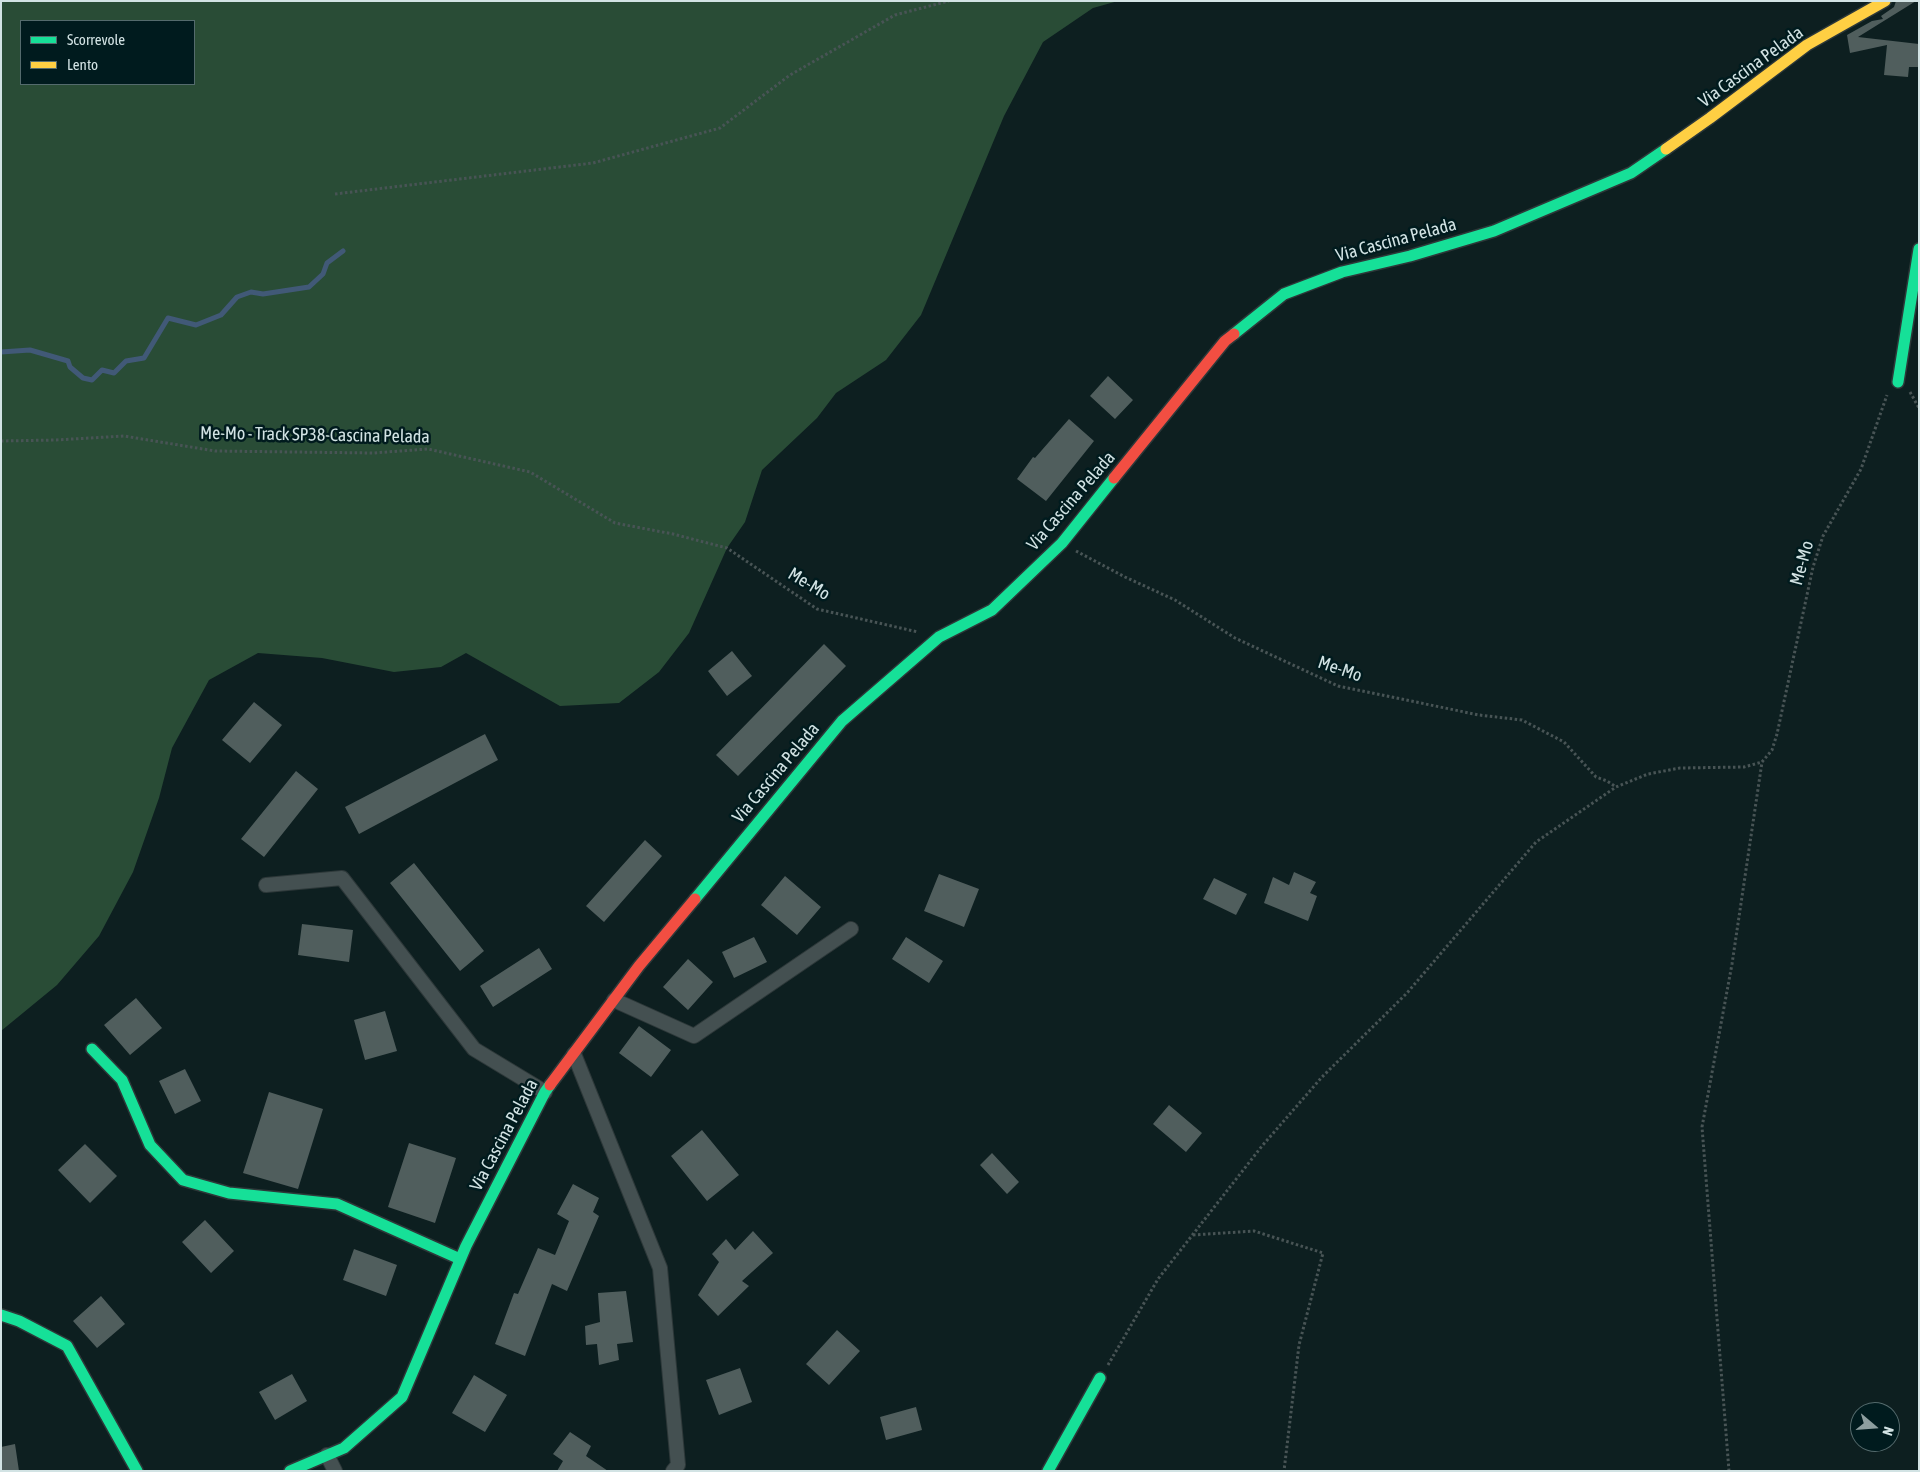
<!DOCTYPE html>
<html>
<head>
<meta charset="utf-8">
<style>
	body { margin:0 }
	#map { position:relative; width:1920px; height:1472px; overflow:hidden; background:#0d1f20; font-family:"Asap Condensed",sans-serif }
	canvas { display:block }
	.frame { position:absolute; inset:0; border:2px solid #d2e3e4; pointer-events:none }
	.legend { position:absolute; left:20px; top:20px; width:175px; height:65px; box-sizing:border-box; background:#001b1e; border:1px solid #546b6d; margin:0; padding:6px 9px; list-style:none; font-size:15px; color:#d2e3e4 }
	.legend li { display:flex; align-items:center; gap:10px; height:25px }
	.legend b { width:25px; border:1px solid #546b6d }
	.north { position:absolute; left:1850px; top:1402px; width:50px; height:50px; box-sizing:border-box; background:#001b1e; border:1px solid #546b6d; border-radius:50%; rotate:108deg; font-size:14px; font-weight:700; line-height:20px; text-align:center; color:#d2e3e4 }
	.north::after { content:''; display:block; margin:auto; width:18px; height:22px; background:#8d9e9f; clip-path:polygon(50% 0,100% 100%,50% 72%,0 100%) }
</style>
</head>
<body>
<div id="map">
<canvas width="1920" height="1472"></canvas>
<div class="frame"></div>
<ul class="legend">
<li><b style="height:6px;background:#16e098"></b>Scorrevole</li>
<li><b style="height:6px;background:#ffcf43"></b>Lento</li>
</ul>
<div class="north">N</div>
</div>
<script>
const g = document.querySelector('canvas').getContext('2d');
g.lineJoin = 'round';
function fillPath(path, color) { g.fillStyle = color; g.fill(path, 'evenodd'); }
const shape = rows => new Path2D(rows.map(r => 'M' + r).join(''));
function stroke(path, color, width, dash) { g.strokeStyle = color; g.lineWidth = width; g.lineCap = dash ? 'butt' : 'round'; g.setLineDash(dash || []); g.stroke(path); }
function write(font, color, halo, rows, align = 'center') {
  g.font = font + ' "Asap Condensed",sans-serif'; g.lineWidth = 5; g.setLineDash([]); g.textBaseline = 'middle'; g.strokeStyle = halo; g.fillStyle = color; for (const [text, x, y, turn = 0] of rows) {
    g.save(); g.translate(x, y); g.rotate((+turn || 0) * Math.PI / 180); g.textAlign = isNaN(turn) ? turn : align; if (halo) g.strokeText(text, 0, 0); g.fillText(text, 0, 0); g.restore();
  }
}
fillPath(shape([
	[1,1,1118,1,1093,8,1043,42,1004,116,921,315,886,360,836,393,817,418,762,470,745,522,727,548,689,633,659,672,619,703,560,706,466,653,441,667,394,672,322,658,258,653,209,680,172,748,159,798,133,872,99,936,57,985,1,1031],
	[21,21,194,21,194,84,21,84]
]), '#294c36');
stroke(shape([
	[1,352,30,350,68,361,70,367,83,378,92,380,102,370,114,373,126,361,144,358,168,318,196,325,221,315,237,297,251,292,263,294,309,287,323,274,327,263,343,251]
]), '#415977', 5);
fillPath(shape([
	[1896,1,1916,1,1858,37,1919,44,1919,67,1909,67,1908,77,1884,75,1887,45,1850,53,1847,35,1872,21,1883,19,1881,16,1894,7],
	[1108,376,1133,400,1115,419,1090,396],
	[1069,419,1094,441,1046,501,1017,479,1033,457,1035,458],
	[824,644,846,666,738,776,716,755],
	[732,651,752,676,727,696,708,671],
	[254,702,282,725,250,763,222,740],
	[485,734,498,760,359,834,345,807],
	[296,771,318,789,264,857,241,839],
	[645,840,662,856,604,922,586,906],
	[414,863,484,951,460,971,390,883],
	[1294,872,1316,882,1310,893,1317,896,1308,921,1264,903,1273,877,1289,885],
	[939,874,979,889,964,927,924,911],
	[785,876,821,907,797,935,761,905],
	[1214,878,1247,894,1236,915,1203,899],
	[302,924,353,930,349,962,298,955],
	[754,937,767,962,734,978,722,952],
	[906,937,943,961,929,983,892,959],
	[539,948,552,969,493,1007,480,986],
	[688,959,713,982,688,1010,663,987],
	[136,998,162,1028,130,1055,104,1025],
	[385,1011,397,1051,365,1060,354,1020],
	[639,1026,671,1050,651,1077,619,1053],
	[185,1069,201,1101,175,1114,159,1081],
	[269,1092,323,1109,298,1189,243,1173],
	[1169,1105,1202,1133,1186,1152,1153,1124],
	[702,1130,739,1175,707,1201,671,1156],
	[409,1143,456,1158,435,1223,388,1207],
	[85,1144,117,1176,90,1203,58,1170],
	[992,1153,1019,1182,1007,1194,980,1165],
	[573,1184,599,1198,593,1212,599,1216,567,1291,552,1284,525,1356,495,1344,514,1293,518,1294,538,1248,555,1255,569,1221,557,1214],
	[205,1220,234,1251,211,1273,182,1242],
	[753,1231,773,1253,742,1281,749,1286,718,1316,698,1295,719,1262,712,1254,726,1239,735,1250],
	[354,1249,397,1265,386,1296,343,1280],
	[626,1291,633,1342,617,1344,619,1360,599,1365,597,1344,586,1345,585,1326,600,1322,598,1293],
	[101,1296,125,1324,97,1348,73,1321],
	[837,1330,860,1351,829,1385,806,1364],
	[740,1368,752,1402,719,1415,706,1380],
	[292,1374,307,1401,275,1420,259,1392],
	[474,1375,507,1395,485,1432,452,1413],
	[916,1407,922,1430,886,1440,880,1417],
	[570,1432,591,1446,586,1456,608,1471,557,1471,563,1461,553,1454],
	[15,1444,19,1471,1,1471,1,1447]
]), '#505e5d');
const street = shape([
	[266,885,342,878,474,1049,545,1092],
	[614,1000,694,1036,851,929],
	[574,1054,660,1268,678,1465,673,1471],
	[327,1455,335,1471]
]);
const fast = shape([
	[1234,334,1284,294,1342,272,1410,256,1494,231,1631,173,1666,149],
	[1898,382,1919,249],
	[695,899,842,721,939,637,992,610,1062,543,1114,478],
	[92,1049,122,1080,150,1145,183,1180,229,1193,337,1204,460,1259],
	[1,1315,19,1321,67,1346,137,1471],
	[290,1471,344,1448,402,1397,466,1246,545,1092,550,1085],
	[1048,1471,1100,1378]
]);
const slow = shape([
	[1666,149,1710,118,1807,45,1885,1]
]);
const jam = shape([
	[1114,478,1225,341,1234,334],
	[550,1085,639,966,695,899]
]);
stroke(street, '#2d3839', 16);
stroke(fast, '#2d3839', 14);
stroke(slow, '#2d3839', 14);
stroke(jam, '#2d3839', 14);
stroke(shape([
	[335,194,593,163,720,128,790,75,895,15,949,1],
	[1910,392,1919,408],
	[1,441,56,440,124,436,215,451,373,453,428,449,530,472,615,523,673,534,727,548,817,609,918,632],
	[1076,551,1125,577,1175,600,1235,638,1338,686,1479,715,1522,720,1564,742,1596,777,1607,781,1616,787],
	[1762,762,1772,750,1777,734,1813,567,1823,536,1861,469,1887,395],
	[1193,1235,1254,1231,1323,1253,1299,1345,1284,1471],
	[1108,1365,1158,1279,1262,1146,1322,1077,1407,993,1536,842,1616,787,1648,774,1680,768,1744,767,1762,762],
	[1729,1471,1702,1127,1732,964,1762,762]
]), '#485455', 3, [2.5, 2.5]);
stroke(street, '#445051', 14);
stroke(fast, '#16e098', 11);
stroke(slow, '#ffcf43', 11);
stroke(jam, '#f24e42', 11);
write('18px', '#d2e3e4', '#001b1e', [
	["Via Cascina Pelada",1751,67,-36],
	["Via Cascina Pelada",1396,240,-15],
	["Me-Mo - Track SP38-Cascina Pelada",315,435,1],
	["Via Cascina Pelada",1071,501,-49],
	["Me-Mo",1802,563,-75],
	["Me-Mo",809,584,31],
	["Me-Mo",1340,669,19],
	["Via Cascina Pelada",776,773,-50],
	["Via Cascina Pelada",504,1135,-62]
]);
</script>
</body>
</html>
